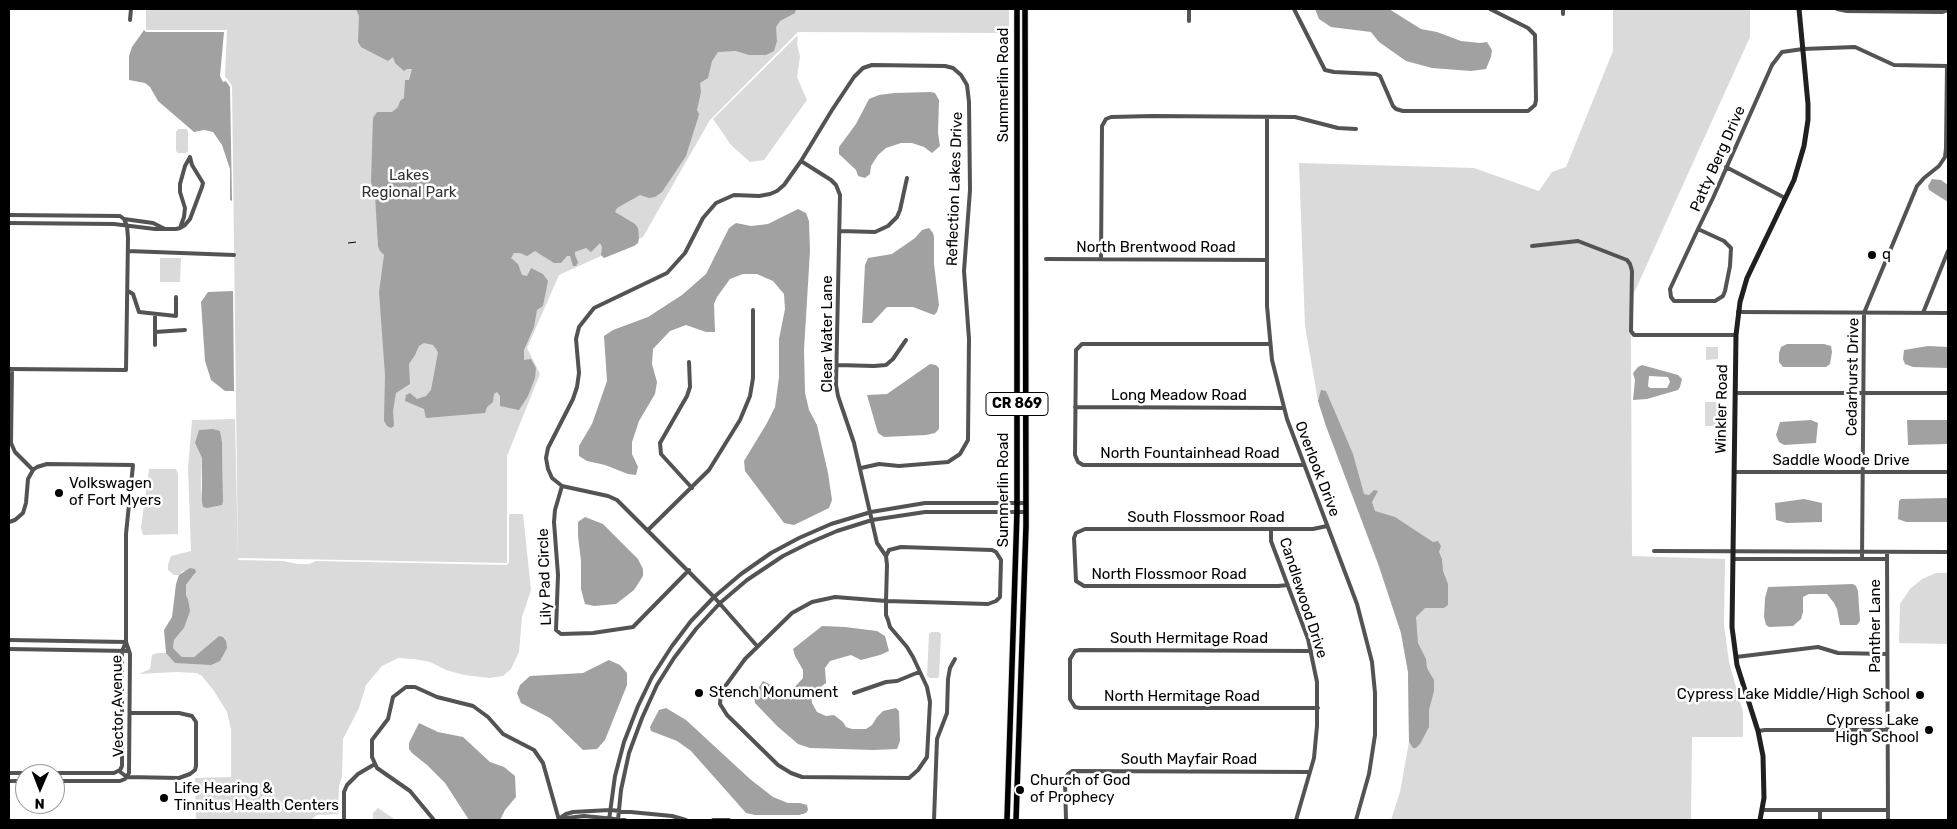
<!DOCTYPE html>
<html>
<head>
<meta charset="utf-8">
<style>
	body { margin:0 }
	#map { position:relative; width:1957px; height:829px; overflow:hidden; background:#fff; font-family:Rubik,sans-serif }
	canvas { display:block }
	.frame { position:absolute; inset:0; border:10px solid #000; pointer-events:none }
	.north { position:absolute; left:15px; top:764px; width:50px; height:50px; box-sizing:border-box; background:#fff; border:1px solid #999; border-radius:50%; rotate:181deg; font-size:14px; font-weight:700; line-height:20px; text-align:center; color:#000 }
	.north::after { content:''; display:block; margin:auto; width:18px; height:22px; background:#000; clip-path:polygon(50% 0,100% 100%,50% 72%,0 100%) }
</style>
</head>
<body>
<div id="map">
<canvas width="1957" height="829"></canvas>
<div class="frame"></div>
<div class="north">N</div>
</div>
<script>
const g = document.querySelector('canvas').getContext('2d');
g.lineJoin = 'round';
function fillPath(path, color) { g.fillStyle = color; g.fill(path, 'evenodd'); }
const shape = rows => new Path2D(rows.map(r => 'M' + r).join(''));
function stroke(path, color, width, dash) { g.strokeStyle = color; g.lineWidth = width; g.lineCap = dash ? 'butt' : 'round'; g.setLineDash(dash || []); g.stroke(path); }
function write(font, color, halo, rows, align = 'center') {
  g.font = font + ' Rubik,sans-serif'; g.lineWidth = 5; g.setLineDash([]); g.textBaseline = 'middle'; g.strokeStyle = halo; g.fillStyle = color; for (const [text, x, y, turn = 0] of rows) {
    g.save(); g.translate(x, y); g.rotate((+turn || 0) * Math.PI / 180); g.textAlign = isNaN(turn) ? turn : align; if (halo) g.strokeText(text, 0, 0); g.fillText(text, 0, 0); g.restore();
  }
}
fillPath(shape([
	[146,9,1009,9,1009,33,798,32,710,120,643,237,559,275,527,348,540,374,507,456,507,563,238,558,232,86,225,76,227,30,146,30],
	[1613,9,1750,9,1750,37,1634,293,1631,340,1632,556,1725,559,1724,625,1729,662,1743,712,1743,737,1692,737,1691,820,1391,820,1400,792,1409,742,1408,672,1401,633,1379,567,1326,426,1318,401,1305,326,1299,163,1474,168,1539,191,1552,172,1566,167,1613,51],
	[798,35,797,44,800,57,797,77,807,100,764,160,750,162,731,145,713,119],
	[178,129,186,129,188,131,188,151,186,153,178,153,176,151,176,132],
	[160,258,181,258,180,282,160,282],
	[1706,347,1718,347,1718,359,1706,360],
	[1705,402,1717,402,1717,426,1705,426],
	[235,419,238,560,283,561,298,564,309,564,316,561,507,565,509,562,509,514,523,514,531,590,522,617,519,652,511,669,503,676,489,678,464,675,446,670,430,662,414,659,398,658,382,666,366,685,359,708,343,739,342,777,339,786,338,814,317,815,311,820,196,820,195,778,231,777,231,729,227,712,214,691,202,676,197,673,176,672,139,674,150,669,152,655,157,653,166,653,171,656,220,661,222,657,219,636,194,657,182,657,173,648,174,640,184,628,188,599,186,595,186,585,195,574,183,571,179,575,174,575,168,570,168,565,171,556,191,551,188,468,192,420],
	[219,431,222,442,223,501,203,507,201,485,202,458,195,443],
	[149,469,176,469,178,474,178,534,143,535,141,528],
	[1936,573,1948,573,1948,644,1899,643,1900,604,1910,589,1922,579],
	[931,632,939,632,941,634,939,676,938,678,930,678,927,676,929,634],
	[378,808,393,818,395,820,373,820,373,813]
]), '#dadada');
fillPath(shape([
	[356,9,796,9,795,13,780,21,776,27,777,41,774,51,766,55,749,55,736,51,718,52,712,61,708,78,700,83,701,92,697,110,699,114,698,118,686,156,662,192,655,197,649,198,640,195,617,208,615,212,635,224,638,228,639,238,638,243,634,246,604,258,601,255,602,247,600,243,591,252,586,248,575,252,575,255,578,262,576,266,573,266,570,256,567,256,561,263,554,263,535,251,527,256,520,253,514,253,511,258,518,264,522,275,527,276,531,268,543,274,548,281,543,306,537,310,534,327,524,350,524,360,531,359,536,368,535,378,528,396,519,410,500,406,500,396,497,392,494,394,493,402,487,407,485,413,426,418,424,409,405,401,406,395,410,393,417,399,426,396,431,390,438,352,433,345,424,343,419,346,415,355,409,364,410,384,396,393,393,411,394,426,391,428,387,426,384,421,385,375,379,292,384,255,380,251,378,246,375,195,371,182,373,118,377,112,392,112,398,107,400,101,404,98,405,80,409,80,412,69,407,69,404,71,395,63,393,57,388,61,361,47,358,42,359,16],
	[1315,9,1389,9,1421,29,1437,32,1461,41,1480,43,1487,42,1492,50,1491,57,1486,69,1471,71,1432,68,1406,61,1379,42,1371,32,1331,27,1319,19],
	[144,30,146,32,224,32,220,76,223,82,226,81,230,87,232,201,230,200,230,169,222,145,213,132,204,130,194,132,158,101,150,87,145,83,129,80,129,56,132,47],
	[931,92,935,93,939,100,938,133,940,146,932,153,924,147,912,143,901,143,886,148,878,155,871,166,870,174,865,178,858,176,856,170,839,154,839,147,856,124,869,99,879,95,894,93],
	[1932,179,1941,180,1948,185,1948,202,1929,190,1928,186],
	[798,209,806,213,809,221,810,251,804,350,805,393,809,410,817,425,828,473,832,500,829,508,794,525,784,523,745,471,744,461,767,423,775,407,779,377,779,339,785,309,784,294,773,281,757,274,743,274,730,279,717,297,714,304,715,332,706,332,686,325,670,331,653,349,652,364,657,382,655,394,639,421,632,442,632,454,638,467,636,475,628,474,605,465,587,461,579,456,579,446,592,424,607,381,604,336,613,330,648,317,682,295,706,274,729,228,736,223,751,226,768,224],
	[929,228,933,233,934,237,934,264,939,305,937,312,934,315,913,307,887,307,872,323,862,323,865,265,868,258,892,254,915,238,922,230],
	[233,291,234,391,225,391,211,380,205,361,201,302,208,292],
	[1787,344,1824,344,1831,346,1832,352,1830,364,1826,367,1783,367,1779,362,1779,353,1781,347],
	[1928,346,1948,347,1948,368,1913,367,1905,364,1903,359,1904,350],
	[930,364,936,365,939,368,939,429,935,433,926,435,884,437,878,433,867,395,887,394],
	[1642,365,1678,375,1682,379,1680,387,1678,390,1647,399,1633,400,1635,380,1633,373,1638,367],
	[1649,376,1668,377,1670,382,1667,388,1650,388,1648,386],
	[1321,390,1326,391,1353,454,1364,494,1369,495,1374,490,1378,491,1372,502,1375,511,1395,517,1433,542,1438,541,1441,546,1439,552,1442,559,1443,571,1448,584,1448,605,1444,608,1425,608,1416,617,1418,643,1426,659,1427,668,1434,680,1434,691,1429,710,1429,727,1420,744,1416,748,1413,748,1409,742,1408,672,1401,633,1379,566,1326,426,1318,401],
	[1811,420,1818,423,1816,443,1784,445,1779,442,1776,435,1780,422],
	[1907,420,1948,420,1948,444,1908,445],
	[213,429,220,431,222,442,223,501,222,505,207,508,203,507,202,502,202,458,195,443,199,430],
	[1948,498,1948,522,1906,522,1898,519,1899,501,1901,499],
	[1804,499,1822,503,1822,522,1787,523,1776,520,1775,503],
	[585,517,603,524,638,559,643,569,643,576,634,590,616,604,594,606,585,604,581,589,581,561,578,536,578,522],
	[190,568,195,569,196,572,186,585,186,595,188,599,190,611,184,628,174,640,173,648,182,657,194,657,219,636,223,637,226,641,227,648,220,661,211,665,175,663,166,653,164,630,172,617,176,584,179,575],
	[1853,584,1856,586,1858,591,1860,621,1857,625,1840,625,1837,609,1834,603,1827,594,1809,594,1803,597,1803,612,1801,619,1793,626,1769,627,1766,625,1764,617,1765,598,1768,587],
	[822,626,845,627,877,631,885,636,889,651,880,655,861,660,851,655,830,661,825,668,826,683,811,694,812,703,817,712,826,716,834,715,843,722,846,727,852,729,866,729,872,725,877,717,883,711,896,708,899,711,900,741,897,749,873,750,810,748,798,744,777,726,755,703,754,695,763,681,783,691,792,690,803,678,803,670,795,656,793,649],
	[609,660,620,665,627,673,627,685,605,740,597,749,583,750,550,718,521,703,517,693,520,685,530,676,583,673],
	[666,708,686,720,750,779,773,797,788,803,800,803,807,805,808,810,806,813,799,815,755,815,746,813,691,751,677,741,651,731,650,727,659,710],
	[419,723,438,732,463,737,490,762,504,767,515,776,516,797,505,810,500,820,469,820,445,783,427,765,412,753,409,749,409,743]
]), '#a1a1a1');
const primary = shape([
	[1007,820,1017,512,1017,9],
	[1016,820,1026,526,1025,9]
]);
stroke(primary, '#dbdbdb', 7);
stroke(shape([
	[1189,9,1189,21],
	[1294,9,1325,70,1334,72,1376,74,1380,76,1393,106,1396,109,1403,111,1528,111,1535,105,1536,100,1535,35,1528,28,1490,9],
	[1563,9,1563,14],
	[1837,9,1847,11,1942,12,1948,10],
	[130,20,131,9],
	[1267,117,1267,306,1272,360,1287,419,1357,604,1372,662,1375,693,1375,735,1369,774,1356,820],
	[801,161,831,180,836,185,840,195,836,385,838,396,854,443,877,543,886,556,887,565,886,601,886,615,888,620,890,627,907,647,913,657,927,687,930,702,927,757,918,770,909,778,802,777,791,773,778,765,727,715,720,704,721,692,745,659,792,613,812,602,835,597,886,601,988,604,996,601,1000,597,1001,560,996,552,992,550,901,547,889,550,886,556],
	[1726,167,1785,198],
	[9,215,120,216,124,219,127,226,128,238,126,370,9,369],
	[124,219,153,223,165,229],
	[9,223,114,224,155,229,176,229,180,228,185,225,190,219,202,187,203,183,192,165,190,157,185,166,180,184,180,192,185,208,184,217,180,228],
	[1698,229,1724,241,1731,248,1730,266,1725,291,1723,296,1715,301,1674,301,1671,297,1670,289,1698,229,1713,198,1772,65,1782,52,1803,49,1855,47,1894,65,1948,66],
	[840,231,875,232,888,226,897,217,900,210,907,178],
	[1532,246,1578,241,1627,260,1630,264,1632,271,1631,331,1634,335,1736,335],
	[128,251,234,255],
	[1101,258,1102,126,1106,119,1111,117,1152,116,1295,117,1338,128,1356,129],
	[1046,259,1267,260],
	[128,291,133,294,139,312,176,316,176,297],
	[1738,312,1948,313],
	[1923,313,1948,251],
	[155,332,185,330],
	[1270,344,1082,344,1076,350,1075,455,1078,462,1083,465,1304,465],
	[155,345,155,314],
	[689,362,690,387,687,396,660,443,661,454,692,488],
	[837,365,874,366,886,365,893,359,906,340],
	[12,369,11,443,15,452,33,470],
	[1735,393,1948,393],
	[1075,407,1283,408],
	[1734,472,1948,472],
	[562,486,555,510,554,522,558,575,556,630,561,634,593,633,633,627,689,570],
	[9,522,15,520,23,513,26,503,28,479,33,470,37,467,47,464,133,465,126,534,126,642,122,651,122,766,120,770,114,773,9,773],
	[1271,529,1271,541,1308,639,1317,682,1317,726,1314,758,1296,820],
	[648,530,709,470,740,420,750,396,753,378,753,310],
	[1654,551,1948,552],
	[1887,552,1888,820],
	[1733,559,1887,559],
	[1862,559,1864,313,1917,186,1924,178,1939,166,1945,157,1946,148,1947,66],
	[1288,585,1278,586,1084,586,1076,581,1074,538,1076,533,1085,529,1313,529,1327,526],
	[9,640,126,642],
	[757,646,714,597,617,500,608,496,562,486,552,478,548,469,546,458,548,448,573,399,577,387,579,373,576,339,579,327,594,308,667,273,685,253,703,218,716,203,734,195,759,196,770,194,777,191,784,185,801,161,832,110,854,77,863,68,872,65,945,66,953,68,961,75,967,85,969,102,970,190,964,271,969,339,968,440,960,454,948,462,899,466,879,464,861,468],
	[9,649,129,651],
	[1311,651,1080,650,1075,651,1070,659,1070,699,1075,707,1080,708,1318,708],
	[1736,657,1818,647,1838,653,1887,654],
	[854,693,886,682,897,681,919,672],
	[1758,731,1765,730,1887,730],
	[119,771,127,777,179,778,190,774,195,770,196,766,196,722,192,716,179,713,130,713],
	[9,781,25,781],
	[55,781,120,781,125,779,129,773,130,654,126,642],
	[1763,810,1887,810],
	[344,820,344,792,347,785,358,774,375,764],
	[434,820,410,791,377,768,372,757,372,740,388,719,393,697,406,687,415,687,437,697,473,706,488,717,503,734,534,750,543,763,559,820],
	[609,820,615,776,624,742,638,706,652,677,672,646,691,621,714,597,741,574,771,553,799,538,831,524,871,512,925,503,1026,503],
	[618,820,621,790,629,753,642,718,657,685,674,658,696,629,720,603,747,580,783,556,809,543,837,531,872,520,925,512,1026,512],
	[625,820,584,816,559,819,566,814,573,812,610,810,672,816,686,820],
	[713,820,729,820],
	[934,820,937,739,947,713,948,679,950,668,955,659],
	[1066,820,1065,781,1068,774,1072,771,1310,772],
	[1820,820,1820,810]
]), '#535353', 4);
stroke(shape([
	[1760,820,1764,798,1763,756,1758,731,1737,665,1732,627,1736,335,1740,302,1747,278,1794,180,1804,146,1808,120,1808,104,1799,9]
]), '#202020', 5);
stroke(primary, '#000', 5.5);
stroke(shape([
	[348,243,357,242]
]), '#000', 1, [8, 2.5, 1, 2.5]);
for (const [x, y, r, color] of [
	[1872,255,5,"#000"],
	[59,493,5,"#000"],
	[699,693,5,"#000"],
	[1920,695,5,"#000"],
	[1929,730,5,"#000"],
	[1020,790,5,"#000"],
	[164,798,5,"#000"]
]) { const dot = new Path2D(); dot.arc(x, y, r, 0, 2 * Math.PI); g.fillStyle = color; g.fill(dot); stroke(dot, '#fff', 2); }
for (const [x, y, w] of [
	[1017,404,62]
]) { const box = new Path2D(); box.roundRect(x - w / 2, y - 11.5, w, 23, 4); g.fillStyle = '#fff'; g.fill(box); stroke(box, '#000', 1); }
write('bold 14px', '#000', null, [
	["CR 869",1017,404]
]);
write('15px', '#000', '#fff', [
	["Summerlin Road",1004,85,-90],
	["Patty Berg Drive",1718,159,-66],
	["Reflection Lakes Drive",955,189,-88],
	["North Brentwood Road",1156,248],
	["Clear Water Lane",828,334,-90],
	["Cedarhurst Drive",1853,377,-89],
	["Long Meadow Road",1179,396],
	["Winkler Road",1722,409,-89],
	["North Fountainhead Road",1190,454],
	["Saddle Woode Drive",1841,461],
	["Overlook Drive",1317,469,69],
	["Summerlin Road",1004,490,-90],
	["South Flossmoor Road",1206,518],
	["North Flossmoor Road",1169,575],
	["Lily Pad Circle",545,577,-92],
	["Candlewood Drive",1303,598,72],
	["Panther Lane",1876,626,-90],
	["South Hermitage Road",1189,639],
	["North Hermitage Road",1182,697],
	["Vector Avenue",118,706,-91],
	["South Mayfair Road",1189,760]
]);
write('15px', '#313131', '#fff', [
	["Lakes",409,176],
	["Regional Park",409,193]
]);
write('15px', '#000', '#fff', [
	["q",1882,255],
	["Volkswagen",69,484],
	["of Fort Myers",69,501],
	["Stench Monument",709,693],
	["Cypress Lake Middle/High School",1910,695,"right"],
	["Cypress Lake",1919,721,"right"],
	["High School",1919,738,"right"],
	["Church of God",1030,781],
	["of Prophecy",1030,798],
	["Life Hearing &",174,789],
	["Tinnitus Health Centers",174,806]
], 'left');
</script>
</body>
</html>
